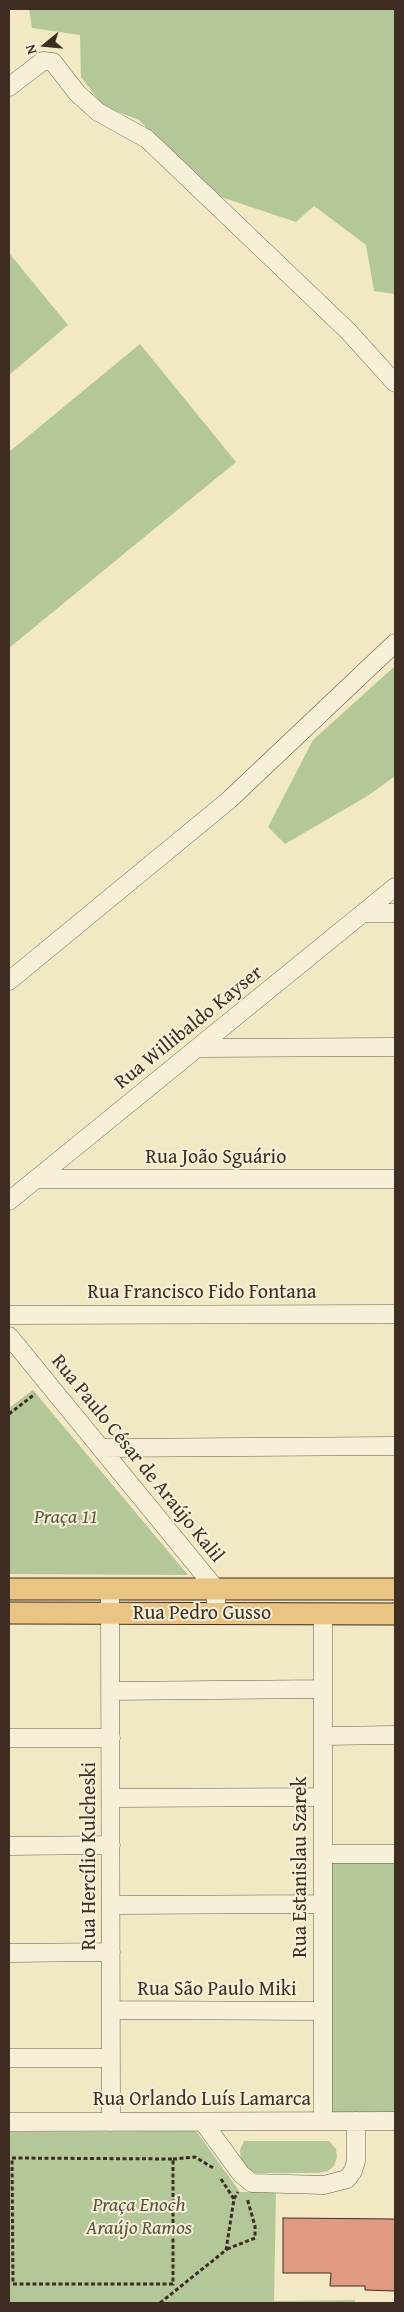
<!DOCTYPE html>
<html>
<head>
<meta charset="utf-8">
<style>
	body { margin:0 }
	#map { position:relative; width:404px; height:2312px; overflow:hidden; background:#f2e8c4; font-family:"Gentium Book Plus",serif }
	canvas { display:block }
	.frame { position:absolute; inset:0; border:10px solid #3f2d23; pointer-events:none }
	.north { position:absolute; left:20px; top:20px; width:50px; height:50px; -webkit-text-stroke:4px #f7f0d9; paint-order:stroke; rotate:253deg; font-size:14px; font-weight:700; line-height:20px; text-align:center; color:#3f2d23 }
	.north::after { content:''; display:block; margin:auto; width:18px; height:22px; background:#3f2d23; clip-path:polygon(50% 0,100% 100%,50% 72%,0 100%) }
</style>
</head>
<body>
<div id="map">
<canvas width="404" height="2312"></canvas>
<div class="frame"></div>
<div class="north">N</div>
</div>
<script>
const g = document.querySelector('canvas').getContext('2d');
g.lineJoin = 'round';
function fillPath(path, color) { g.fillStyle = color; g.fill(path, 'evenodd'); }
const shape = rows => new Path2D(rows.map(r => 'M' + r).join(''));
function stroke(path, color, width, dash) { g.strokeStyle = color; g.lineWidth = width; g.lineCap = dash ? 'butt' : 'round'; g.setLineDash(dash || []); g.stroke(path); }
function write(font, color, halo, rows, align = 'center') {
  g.font = font + ' "Gentium Book Plus",serif'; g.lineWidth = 4; g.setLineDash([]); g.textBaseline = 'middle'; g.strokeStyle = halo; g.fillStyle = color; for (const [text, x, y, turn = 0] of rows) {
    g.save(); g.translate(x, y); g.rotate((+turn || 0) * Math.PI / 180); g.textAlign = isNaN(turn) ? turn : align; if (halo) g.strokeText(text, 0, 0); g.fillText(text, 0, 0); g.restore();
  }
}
fillPath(shape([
	[29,9,395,9,395,294,374,291,366,245,314,206,296,222,209,193,139,120,103,106,81,77,80,35,32,28],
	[9,253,68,325,9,375],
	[140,344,236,462,9,648,9,452],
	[395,666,395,776,369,795,285,844,268,827,313,740],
	[33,1390,188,1575,9,1574,9,1408],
	[331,1861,395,1862,395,2114,331,2114],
	[196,2131,240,2192,276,2192,274,2301,355,2300,355,2303,9,2303,9,2132],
	[244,2141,329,2141,336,2149,337,2157,334,2166,328,2171,319,2173,255,2173,247,2169,241,2161,240,2150]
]), '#b4c799');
const building = shape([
	[283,2218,395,2219,395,2291,365,2290,365,2286,330,2286,331,2273,283,2273,283,2218]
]);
fillPath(building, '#e09982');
stroke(building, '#3f2d23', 1);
const minor = shape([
	[9,87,43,61,53,62,77,93,98,112,147,139,348,331,395,383],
	[363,913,395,913],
	[9,981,229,800,395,643],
	[198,1048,395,1047],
	[36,1179,395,1179],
	[9,1201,395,887],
	[9,1315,395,1314],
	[9,1336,216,1589,216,1614],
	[101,1448,395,1446],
	[110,1590,111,2122],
	[323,1614,323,2121],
	[110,1691,323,1689],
	[323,1736,395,1735],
	[9,1738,111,1738],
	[111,1798,323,1797],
	[9,1846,111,1845],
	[323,1854,395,1854],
	[111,1905,323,1904],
	[9,1953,111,1952],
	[111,2010,323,2011],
	[9,2058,111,2058],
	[9,2122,395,2121],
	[203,2122,241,2174,252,2183,324,2185,347,2179,353,2171,356,2161,356,2121]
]);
const major = shape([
	[9,1589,395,1589],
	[9,1613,395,1614]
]);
stroke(minor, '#6c5c4b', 19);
stroke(major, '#3f2d23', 23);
stroke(shape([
	[9,1414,35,1394],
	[12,2158,173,2159,173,2284,13,2284,12,2158],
	[173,2159,195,2157,215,2169],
	[221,2179,234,2199],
	[227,2249,255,2238,255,2226,247,2198],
	[160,2303,226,2250,234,2199,238,2192]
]), '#3f2d23', 3, [4, 2.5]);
stroke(minor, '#f7f0d9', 18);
stroke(major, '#e9c482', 21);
write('20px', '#3f2d23', '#f7f0d9', [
	["Rua Willibaldo Kayser",189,1028,-39],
	["Rua João Sguário",216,1158],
	["Rua Francisco Fido Fontana",202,1293],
	["Rua Paulo César de Araújo Kalil",137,1459,51],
	["Rua Pedro Gusso",202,1614],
	["Rua Hercílio Kulcheski",90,1856,-90],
	["Rua Estanislau Szarek",301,1867,-90],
	["Rua São Paulo Miki",217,1990],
	["Rua Orlando Luís Lamarca",202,2100]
]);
write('italic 20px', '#5c5440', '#f7f0d9', [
	["Praça 11",66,1518],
	["Praça Enoch",139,2206],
	["Araújo Ramos",139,2229]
]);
</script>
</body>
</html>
